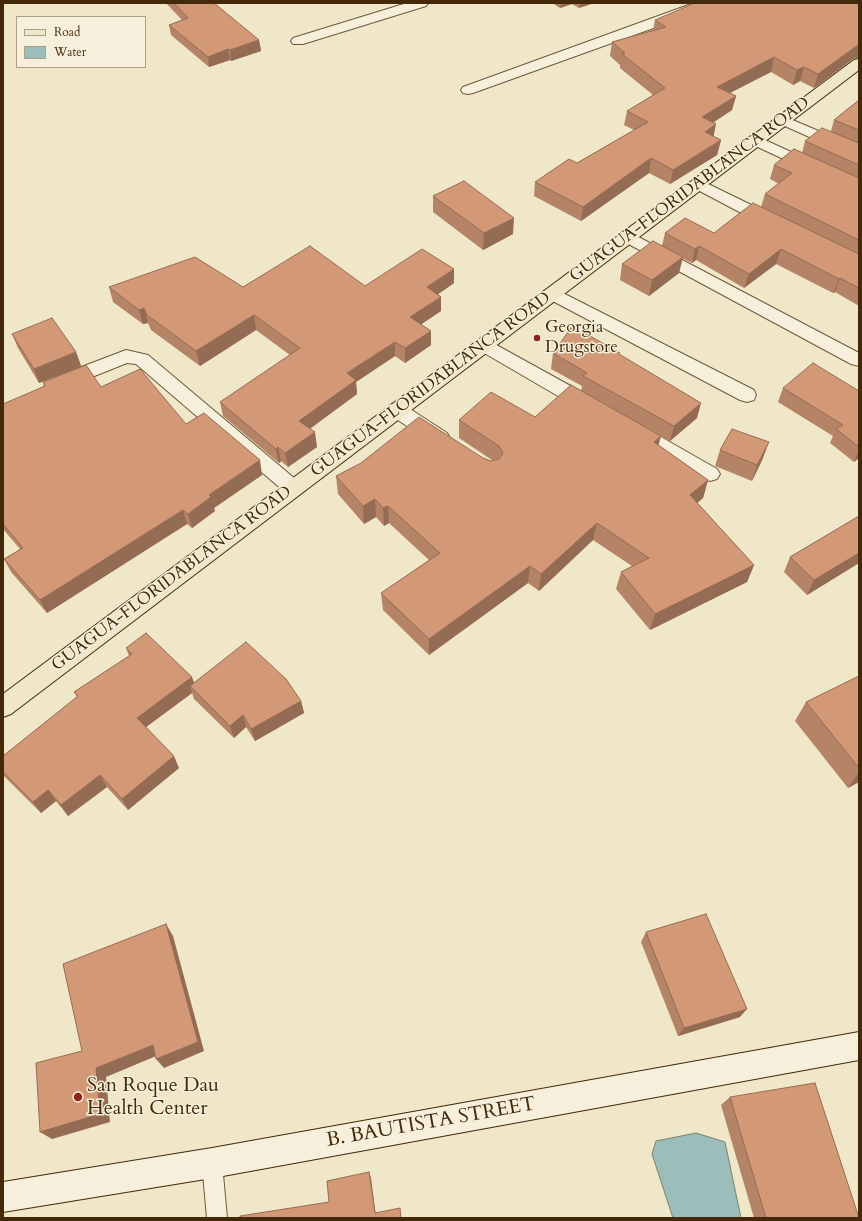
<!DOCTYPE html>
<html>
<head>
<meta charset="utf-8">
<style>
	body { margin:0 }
	#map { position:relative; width:862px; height:1221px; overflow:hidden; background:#f0e6c8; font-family:Cardo,serif }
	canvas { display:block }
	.frame { position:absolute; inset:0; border:4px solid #432909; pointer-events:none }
	.legend { position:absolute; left:16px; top:16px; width:130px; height:52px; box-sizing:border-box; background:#f5efdb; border:1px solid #aea087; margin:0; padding:5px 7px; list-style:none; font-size:12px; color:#432909 }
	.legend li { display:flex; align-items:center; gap:8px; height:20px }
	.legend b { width:20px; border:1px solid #aea087 }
</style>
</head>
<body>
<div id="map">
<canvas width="862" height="1221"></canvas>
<div class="frame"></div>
<ul class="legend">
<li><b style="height:5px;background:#f0e6c8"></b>Road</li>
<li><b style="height:11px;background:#9bbeba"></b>Water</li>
</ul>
</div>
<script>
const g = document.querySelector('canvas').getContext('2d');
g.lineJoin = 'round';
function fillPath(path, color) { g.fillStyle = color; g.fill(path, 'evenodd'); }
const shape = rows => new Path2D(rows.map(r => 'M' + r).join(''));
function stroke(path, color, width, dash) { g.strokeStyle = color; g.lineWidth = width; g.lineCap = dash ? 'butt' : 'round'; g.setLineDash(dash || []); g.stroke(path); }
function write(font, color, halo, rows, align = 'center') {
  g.font = font + ' Cardo,serif'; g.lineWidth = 3; g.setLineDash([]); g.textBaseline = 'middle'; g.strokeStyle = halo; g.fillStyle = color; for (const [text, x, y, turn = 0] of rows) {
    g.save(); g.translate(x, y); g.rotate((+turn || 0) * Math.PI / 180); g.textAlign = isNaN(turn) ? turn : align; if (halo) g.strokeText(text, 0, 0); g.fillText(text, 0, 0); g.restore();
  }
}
const water = shape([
	[696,1133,725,1142,741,1218,673,1218,652,1154,656,1141,696,1133]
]);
fillPath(water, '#9bbeba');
stroke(water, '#788273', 1);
const lane = shape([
	[212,1153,219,1156,222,1163,227,1218,207,1218,202,1163,205,1156,212,1153]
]);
const street = shape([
	[407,3,428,3,426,6,303,44,293,44,291,41,293,38,407,3],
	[694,3,709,3,711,5,709,8,473,93,468,94,463,93,461,90,463,87,694,3],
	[783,116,859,148,859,159,778,123,776,120,778,117,783,116],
	[754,135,859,183,859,194,749,143,746,140,749,137,754,135],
	[698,179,778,218,780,222,778,226,772,227,766,226,692,187,690,184,692,181,698,179],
	[627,231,859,353,859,366,851,364,621,240,619,236,621,232,627,231],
	[553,288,754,390,756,395,754,400,747,402,740,400,547,298,544,294,547,290,553,288],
	[485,340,491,342,596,400,599,405,596,410,589,412,582,410,479,350,476,346,479,342,485,340],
	[126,350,148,355,300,483,303,488,300,493,293,496,286,493,136,364,127,363,62,389,55,387,53,382,55,377,126,350],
	[397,403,404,405,447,433,450,438,447,443,440,445,433,443,390,415,387,410,390,405,397,403],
	[633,423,640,425,717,469,720,474,717,479,710,481,703,479,626,435,623,430,626,425,633,423]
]);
const secondary = shape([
	[859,1032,859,1060,212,1178,3,1212,3,1182,212,1148,859,1032]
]);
const primary = shape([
	[859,59,859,70,11,714,3,717,3,694,854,60,859,59]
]);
stroke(lane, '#6e5839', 2);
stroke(street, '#6e5839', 2);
stroke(secondary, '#432909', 2);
stroke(primary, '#432909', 2);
fillPath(lane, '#f5efdb');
fillPath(street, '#f5efdb');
fillPath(secondary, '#f5efdb');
fillPath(primary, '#f0e6c8');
fillPath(shape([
	[166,3,214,3,259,40,261,51,231,61,230,60,209,67,171,35,169,25,182,20],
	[552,3,594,3,579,8,572,4,560,8],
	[655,20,853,59,814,88,800,81,793,85,771,72,730,93,736,96,732,110,713,123,714,137,721,140,717,155,670,184,649,173,581,221,534,196,535,182,577,163,634,130,624,125,627,111,653,95,620,68,620,65,610,56,612,42,653,30],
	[859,100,859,306,835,292,833,293,776,264,744,288,696,260,692,263,682,258,679,273,649,296,620,280,622,264,662,246,665,233,714,233,761,207,765,194,779,184,770,179,774,165,802,153,805,141,831,131,834,120],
	[433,196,513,234,483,250,433,212],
	[454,269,454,283,438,294,441,297,441,311,421,324,431,345,405,363,395,356,356,382,357,394,310,429,317,447,288,467,281,461,279,463,223,416,220,402,290,355,256,330,200,366,151,330,148,323,143,324,113,302,109,287,243,287,365,286],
	[12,334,76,352,81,366,39,383,18,348],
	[553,353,620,355,697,418,670,441,646,427,658,445,708,480,703,498,697,503,754,565,747,582,650,630,616,589,621,572,632,566,593,540,539,591,528,583,429,655,383,610,381,593,429,560,389,523,384,526,376,517,364,524,338,494,336,476,483,458,491,461,492,460,459,438,459,420,535,417,581,391,582,386,551,369],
	[43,382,101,387,186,424,262,475,214,508,215,511,192,528,187,524,47,613,11,572,4,559,20,549,3,529,3,404,44,387],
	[783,388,859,391,859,458,854,462,830,443,833,436,778,402],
	[720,450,763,458,752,481,715,466],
	[859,516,859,563,807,595,784,572,790,557],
	[126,648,194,683,301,701,304,713,255,741,246,727,234,738,194,699,192,693,146,727,179,768,128,810,107,787,68,816,56,801,41,813,3,775,3,756,77,697,74,692,129,656],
	[859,676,859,782,848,788,795,721,806,702],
	[646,932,740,1017,678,1036,641,942],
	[730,1097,859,1218,754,1218,721,1105]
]), '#b58466');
fillPath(shape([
	[561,3,572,3,572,4,560,8],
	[580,3,594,3,579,8],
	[259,40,261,51,231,61,230,50],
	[858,45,859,45,859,58,853,59,814,88,818,74],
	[228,49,230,60,209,67,208,57],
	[774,57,771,72,714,101,717,87],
	[804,67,800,81,793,85,797,70],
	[736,96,732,110,699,131,702,117],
	[716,124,713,139,705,132],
	[721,140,717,155,670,184,673,170],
	[651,158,649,173,581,221,583,207],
	[514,218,513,234,483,250,484,233],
	[699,246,696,260,692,263,695,249],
	[781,249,776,264,744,288,749,274],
	[683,257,679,273,649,296,652,280],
	[454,269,454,283,427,302,427,287],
	[840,278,835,292,833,293,839,279],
	[441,297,441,311,410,332,410,317],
	[144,308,148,323,143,324,139,310],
	[254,315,256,330,200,366,196,351],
	[431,331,431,345,405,363,405,348],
	[395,342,395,356,356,382,357,394,301,435,299,421,347,373],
	[76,352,81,366,39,383,34,369],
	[701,403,697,418,670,441,674,426],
	[315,432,317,447,288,467,285,453],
	[661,436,656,454,654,442],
	[769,442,763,458,752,481,757,465],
	[278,447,281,461,279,463,276,449],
	[859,450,859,458,854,462],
	[260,460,262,475,214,508,215,511,192,528,188,514,209,495],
	[708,480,703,498,685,513,690,495],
	[375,499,376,517,364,524,363,506],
	[388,506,389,523,384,526,383,508],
	[183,510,187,524,47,613,40,600],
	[597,523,593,540,539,591,541,574],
	[859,553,859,563,807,595,814,580],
	[754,565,747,582,650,630,655,614],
	[530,566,528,583,429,655,429,639],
	[192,677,197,690,190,686,192,693,142,730,137,718],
	[301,701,304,713,255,741,251,729],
	[243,715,246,727,234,738,230,726],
	[174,756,179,768,128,810,122,799],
	[859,772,859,782,848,788],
	[100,775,107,787,68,816,61,805],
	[48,790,56,801,41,813,33,802],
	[166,924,173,936,204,1051,164,1068,156,1059],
	[747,1009,740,1017,678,1036,684,1028],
	[153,1045,161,1054,106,1077,110,1122,52,1139,40,1132,96,1068],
	[369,1172,371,1178,376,1217,375,1213]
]), '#946b53');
const building = shape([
	[174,3,214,3,259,40,230,50,228,49,208,57,169,25,188,18,174,3],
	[695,3,859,3,859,45,858,45,818,74,804,67,797,70,774,57,717,87,736,96,702,117,716,124,705,132,721,140,673,170,651,158,583,207,535,182,569,159,577,163,648,122,627,111,665,88,622,54,625,53,612,42,666,27,655,20,695,3],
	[859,100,859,130,834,120,859,100],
	[822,128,859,143,859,165,805,141,822,128],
	[794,149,859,178,859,240,765,194,792,173,774,165,794,149],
	[464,181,514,218,484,233,433,196,464,181],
	[753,203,859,254,859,288,840,278,839,279,781,249,749,274,699,246,695,249,665,233,685,218,714,233,753,203],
	[653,241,683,257,652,280,622,264,653,241],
	[310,246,365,286,422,249,454,269,427,287,441,297,410,317,431,331,405,348,395,342,347,373,356,380,299,421,315,432,285,453,278,447,276,449,220,402,300,348,254,315,196,351,147,315,144,308,139,310,109,287,195,257,243,287,310,246],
	[52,318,76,352,34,369,12,334,52,318],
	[571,328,582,333,583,332,620,353,619,354,701,403,674,426,583,376,587,373,553,353,571,328],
	[813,363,859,391,859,447,836,429,843,425,783,388,813,363],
	[86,365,101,387,140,369,186,424,204,413,260,460,209,495,211,497,188,514,183,510,40,600,4,559,23,548,3,524,3,404,45,386,43,382,86,365],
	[571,385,661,436,654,442,708,480,690,495,754,565,655,614,621,572,649,558,597,523,541,574,530,566,429,639,381,593,440,553,388,506,383,508,375,499,363,506,336,476,361,463,419,417,483,458,491,461,499,459,503,453,499,446,459,420,491,392,535,417,571,385],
	[732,429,769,442,757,465,720,450,732,429],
	[859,516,859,553,814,580,790,557,859,516],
	[146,633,192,677,137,718,174,756,122,799,100,775,61,805,48,790,33,802,3,772,3,756,78,696,74,692,132,654,126,648,146,633],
	[246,642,286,679,301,701,251,729,243,715,230,726,190,686,246,642],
	[859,676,859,768,806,702,859,676],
	[706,914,747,1009,684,1028,646,932,706,914],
	[166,924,198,1042,156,1059,153,1045,96,1068,100,1114,40,1132,36,1063,82,1051,63,964,166,924],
	[815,1083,859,1218,766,1218,730,1097,815,1083],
	[369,1172,375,1213,400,1208,401,1218,240,1218,240,1216,329,1202,327,1181,369,1172]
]);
fillPath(building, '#d39977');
stroke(building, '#946b53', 1);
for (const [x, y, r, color] of [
	[537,338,4,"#8f2418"],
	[78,1097,5,"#8f2418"]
]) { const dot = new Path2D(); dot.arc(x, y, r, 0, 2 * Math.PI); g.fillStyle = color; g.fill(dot); stroke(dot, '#f5efdb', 1.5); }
write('17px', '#432909', '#f5efdb', [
	["GUAGUA-FLORIDABLANCA ROAD",690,190,-37],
	["GUAGUA-FLORIDABLANCA ROAD",431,385,-37],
	["GUAGUA-FLORIDABLANCA ROAD",172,579,-37]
]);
write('17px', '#432909', '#f5efdb', [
	["Georgia",545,328],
	["Drugstore",545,348]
], 'left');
write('20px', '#432909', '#f5efdb', [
	["San Roque Dau",87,1086],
	["Health Center",87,1109]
], 'left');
write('20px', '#432909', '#f5efdb', [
	["B. BAUTISTA STREET",431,1123,-10]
]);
</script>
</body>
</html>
